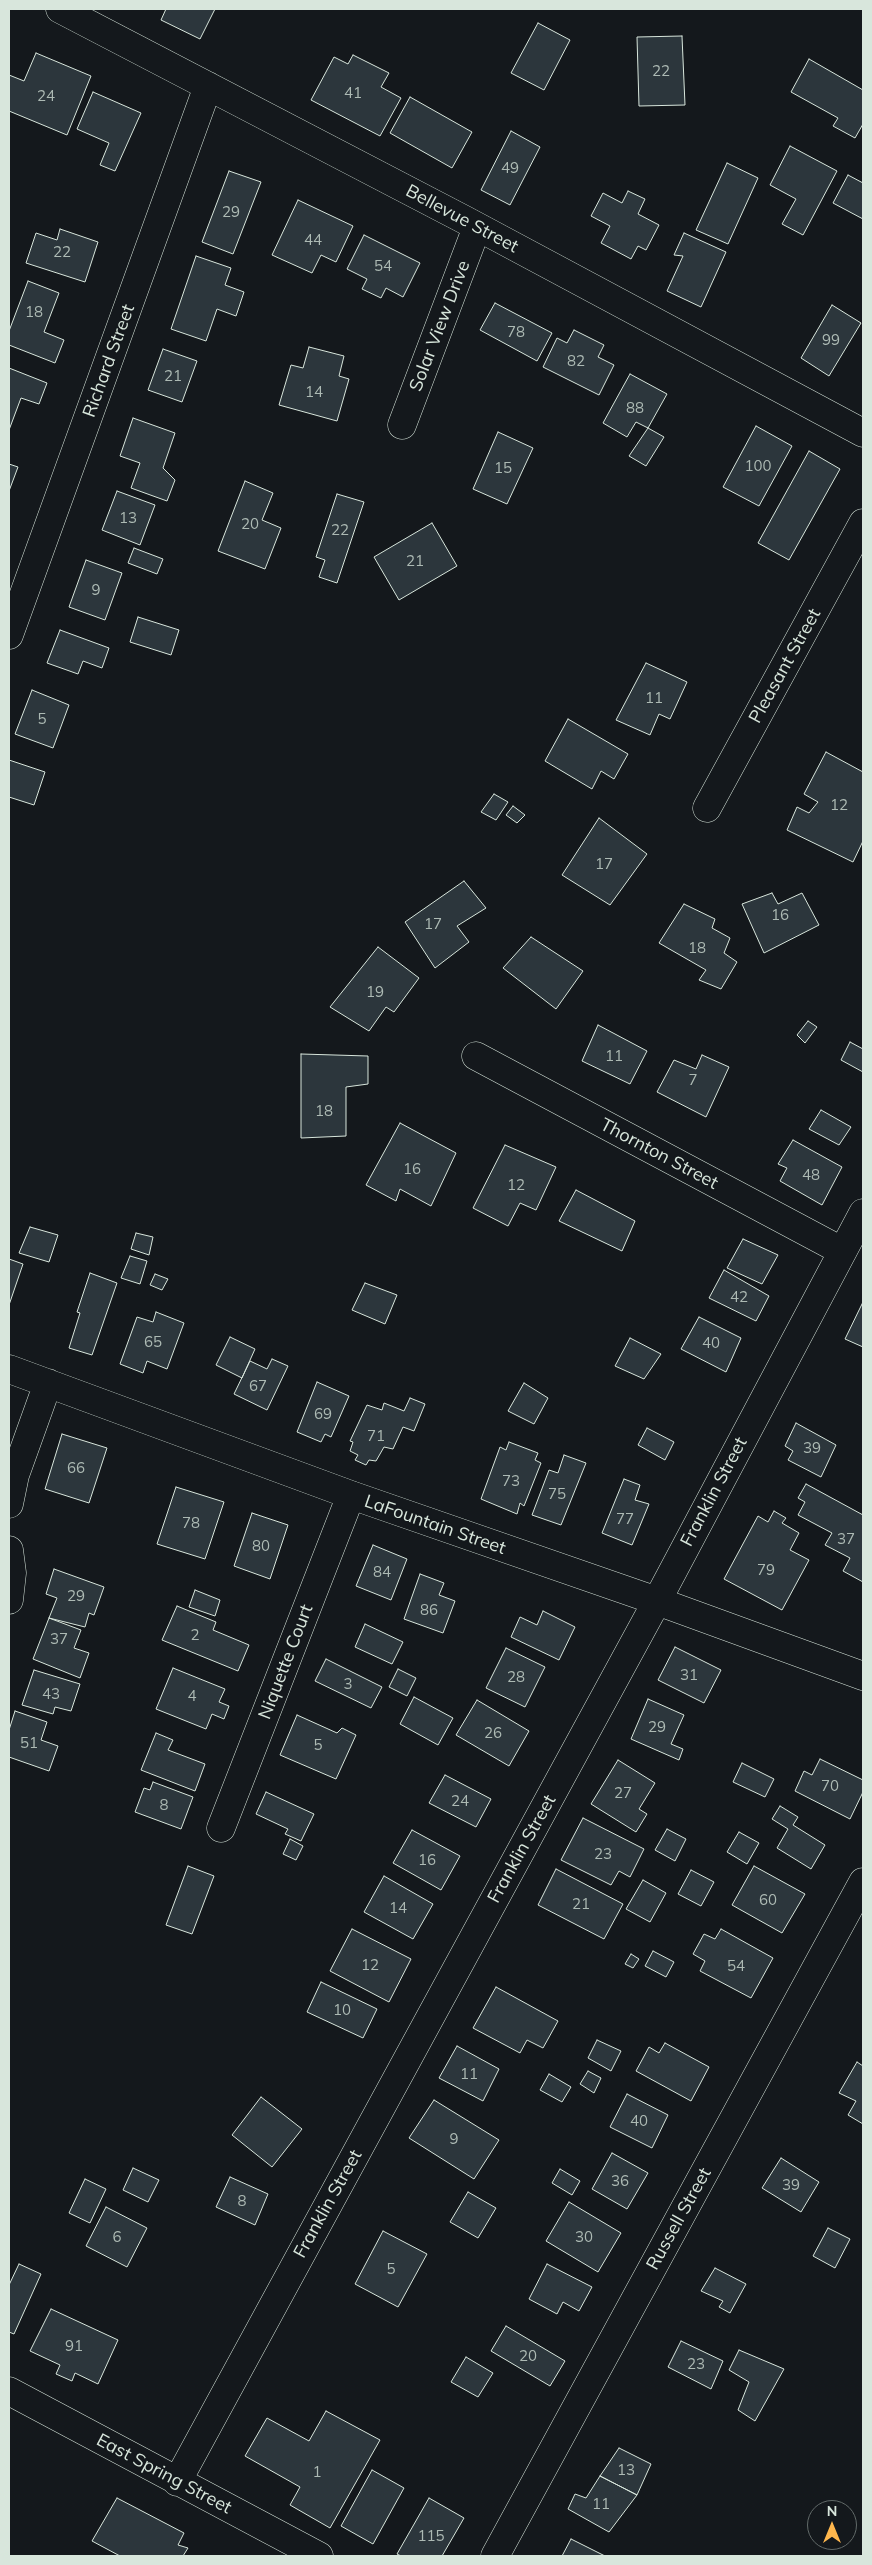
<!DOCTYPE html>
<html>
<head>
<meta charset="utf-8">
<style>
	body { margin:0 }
	#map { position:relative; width:872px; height:2565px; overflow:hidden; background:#14181c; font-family:Mulish,sans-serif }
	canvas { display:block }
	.frame { position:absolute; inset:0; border:10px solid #d8e6dc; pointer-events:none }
	.north { position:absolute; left:807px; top:2500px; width:50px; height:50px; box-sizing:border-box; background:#14181c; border:1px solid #626a69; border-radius:50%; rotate:0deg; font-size:14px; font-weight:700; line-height:20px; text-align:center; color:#d8e6dc }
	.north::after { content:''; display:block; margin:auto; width:18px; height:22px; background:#ffb74d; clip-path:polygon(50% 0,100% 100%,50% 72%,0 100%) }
</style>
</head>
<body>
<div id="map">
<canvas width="872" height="2565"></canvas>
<div class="frame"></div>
<div class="north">N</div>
</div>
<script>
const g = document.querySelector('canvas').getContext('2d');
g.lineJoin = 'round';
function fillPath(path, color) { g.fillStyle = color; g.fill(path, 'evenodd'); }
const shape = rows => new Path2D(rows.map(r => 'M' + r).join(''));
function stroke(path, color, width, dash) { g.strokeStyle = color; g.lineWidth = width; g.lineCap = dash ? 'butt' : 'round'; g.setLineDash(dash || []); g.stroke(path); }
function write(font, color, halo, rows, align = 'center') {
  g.font = font + ' Mulish,sans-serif'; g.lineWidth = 4; g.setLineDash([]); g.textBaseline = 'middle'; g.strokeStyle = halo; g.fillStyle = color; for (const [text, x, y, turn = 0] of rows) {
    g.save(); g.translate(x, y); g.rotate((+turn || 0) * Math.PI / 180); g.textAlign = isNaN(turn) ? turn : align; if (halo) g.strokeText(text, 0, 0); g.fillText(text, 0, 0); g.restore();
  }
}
const building = shape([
	[166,9,215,9,200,39,161,20,166,9],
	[538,23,570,40,544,90,511,73,538,23],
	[682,36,685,105,639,106,637,37,682,36],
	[36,53,91,76,67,135,9,111,9,75,24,81,36,53],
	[353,55,389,73,381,87,401,98,380,136,311,100,334,57,348,64,353,55],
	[809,59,863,90,863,124,855,138,833,126,838,118,791,92,809,59],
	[93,92,141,113,115,171,100,165,109,143,77,129,93,92],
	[410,97,472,132,452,168,390,133,410,97],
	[511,131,540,147,510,205,481,190,511,131],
	[790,146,837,171,803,235,782,224,796,199,770,185,790,146],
	[727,163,758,178,728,244,696,230,727,163],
	[229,171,261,182,233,254,202,242,229,171],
	[848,175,863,183,863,219,833,203,848,175],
	[628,191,645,199,638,214,659,225,646,250,638,246,631,259,601,243,610,226,591,216,603,193,622,203,628,191],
	[298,200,353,226,336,262,321,255,312,273,272,255,298,200],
	[60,229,98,242,85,282,26,263,36,233,57,240,60,229],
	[684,233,726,252,701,307,667,291,683,256,674,255,684,233],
	[364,235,420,263,403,297,386,288,381,298,362,289,367,279,347,269,364,235],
	[196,256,231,268,225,285,244,292,236,316,217,309,206,341,171,329,196,256],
	[28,281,59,293,44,332,64,340,55,363,9,345,9,331,28,281],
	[495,303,552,333,537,361,480,330,495,303],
	[832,305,861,323,829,376,801,358,832,305],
	[574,330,604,345,598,357,614,365,599,395,543,367,557,338,567,343,574,330],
	[309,347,344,356,339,376,349,379,337,421,279,405,291,365,303,368,309,347],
	[163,349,197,361,182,402,148,390,163,349],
	[9,368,47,383,39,404,21,398,9,430,9,368],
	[630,374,667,394,648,428,636,422,627,437,603,423,630,374],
	[133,418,175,433,163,468,175,480,167,501,131,488,140,463,120,456,133,418],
	[756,426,792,446,759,506,723,487,756,426],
	[648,428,664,437,646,466,629,456,648,428],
	[498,432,533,448,507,504,473,489,498,432],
	[809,451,840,469,789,560,758,543,809,451],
	[9,464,18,467,9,491,9,464],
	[245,481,273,493,262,520,281,528,265,569,218,551,245,481],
	[117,491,155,505,140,545,102,530,117,491],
	[337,494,364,502,337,583,319,577,325,560,316,557,337,494],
	[432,523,457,566,399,600,374,557,432,523],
	[134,548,163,559,157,574,128,563,134,548],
	[86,560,122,573,105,620,69,607,86,560],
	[138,617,179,630,171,655,130,642,138,617],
	[60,630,109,648,102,668,83,661,78,674,47,663,60,630],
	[646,663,687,682,670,719,659,714,650,735,616,720,646,663],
	[32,690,69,705,53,748,15,734,32,690],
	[568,719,628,754,614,779,601,771,592,789,545,761,568,719],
	[826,752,863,772,863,841,853,862,787,830,797,807,809,813,818,802,804,794,826,752],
	[9,760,45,772,34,805,9,797,9,760],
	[494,794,508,802,496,820,481,812,494,794],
	[513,806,525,815,517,823,506,815,513,806],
	[599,818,647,854,610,905,562,875,599,818],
	[464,881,486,908,457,926,469,942,435,968,405,922,464,881],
	[772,893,778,904,802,893,819,925,764,953,742,904,772,893],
	[684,904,715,919,712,928,730,938,724,953,737,962,721,989,699,980,706,970,659,943,684,904],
	[531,937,583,971,556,1009,503,968,531,937],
	[378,947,419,978,394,1012,386,1007,369,1031,330,1007,378,947],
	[808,1021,817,1027,805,1043,797,1035,808,1021],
	[598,1025,647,1051,630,1084,582,1061,598,1025],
	[850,1042,863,1049,863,1072,841,1060,850,1042],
	[301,1054,368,1056,368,1084,346,1087,346,1136,301,1138,301,1054],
	[702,1055,729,1067,706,1117,657,1092,674,1060,696,1069,702,1055],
	[821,1110,851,1127,839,1145,809,1129,821,1110],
	[400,1123,456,1153,431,1206,400,1189,396,1201,366,1185,400,1123],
	[793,1140,842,1167,822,1205,780,1181,787,1168,778,1164,793,1140],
	[505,1145,556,1167,536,1210,520,1203,508,1226,473,1208,505,1145],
	[576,1190,635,1221,622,1251,559,1221,576,1190],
	[30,1227,58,1235,49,1262,19,1253,30,1227],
	[136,1233,153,1237,149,1255,131,1249,136,1233],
	[743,1239,778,1255,762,1284,727,1268,743,1239],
	[130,1256,147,1261,140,1284,121,1278,130,1256],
	[9,1259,23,1264,9,1305,9,1259],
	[724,1270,769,1296,756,1321,709,1298,724,1270],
	[90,1273,117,1283,92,1355,69,1348,80,1313,77,1312,90,1273],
	[155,1274,168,1279,162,1290,150,1285,155,1274],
	[365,1283,397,1295,385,1324,352,1310,365,1283],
	[863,1302,863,1347,845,1339,863,1302],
	[156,1312,184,1323,167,1369,147,1361,143,1373,120,1364,137,1317,153,1322,156,1312],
	[699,1317,741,1338,726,1372,681,1349,699,1317],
	[230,1337,255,1349,242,1378,216,1365,230,1337],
	[630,1338,661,1354,644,1379,615,1366,630,1338],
	[272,1359,288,1366,267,1410,234,1394,250,1361,267,1369,272,1359],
	[317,1382,349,1396,331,1437,325,1434,321,1442,297,1432,317,1382],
	[524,1383,548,1398,534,1424,508,1411,524,1383],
	[410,1398,425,1404,414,1431,403,1427,393,1449,384,1447,376,1461,369,1460,366,1465,355,1460,358,1455,350,1451,353,1442,350,1441,367,1405,382,1410,384,1403,404,1411,410,1398],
	[796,1423,836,1445,821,1477,788,1460,793,1451,785,1446,796,1423],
	[647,1428,674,1442,665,1460,638,1445,647,1428],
	[62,1434,107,1448,89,1503,45,1489,62,1434],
	[509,1442,538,1453,535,1460,541,1463,524,1506,520,1503,517,1514,481,1499,500,1447,506,1450,509,1442],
	[564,1455,586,1463,561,1525,532,1515,549,1470,558,1473,564,1455],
	[624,1479,640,1485,635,1500,649,1504,632,1545,602,1533,624,1479],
	[806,1484,863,1515,863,1582,843,1571,850,1558,825,1545,832,1533,798,1515,805,1502,798,1498,806,1484],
	[176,1487,224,1502,205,1559,157,1544,176,1487],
	[774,1511,786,1518,782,1523,799,1533,790,1550,809,1560,782,1610,724,1579,758,1516,768,1522,774,1511],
	[252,1513,288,1525,270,1579,234,1566,252,1513],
	[373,1545,407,1559,391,1600,356,1586,373,1545],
	[54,1569,104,1587,94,1615,89,1613,85,1627,49,1618,57,1598,46,1594,54,1569],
	[420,1574,444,1583,439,1595,455,1601,443,1633,404,1619,420,1574],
	[195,1590,220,1600,215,1616,189,1607,195,1590],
	[177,1606,216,1622,213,1630,249,1645,238,1671,162,1640,177,1606],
	[543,1611,575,1627,559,1660,511,1637,520,1617,537,1625,543,1611],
	[49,1618,81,1630,74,1648,89,1653,80,1678,33,1659,49,1618],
	[365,1624,403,1642,392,1664,355,1647,365,1624],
	[675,1647,721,1670,704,1703,658,1680,675,1647],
	[506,1648,545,1667,525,1707,486,1688,506,1648],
	[326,1659,382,1687,371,1708,315,1681,326,1659],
	[173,1668,225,1689,219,1702,229,1706,224,1719,212,1714,206,1729,156,1709,173,1668],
	[398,1669,416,1678,407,1696,389,1687,398,1669],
	[34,1670,80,1684,71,1711,55,1707,53,1714,22,1705,34,1670],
	[414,1697,453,1718,438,1745,400,1724,414,1697],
	[648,1699,684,1715,671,1744,683,1749,679,1760,631,1739,648,1699],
	[477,1700,529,1731,509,1766,456,1735,477,1700],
	[15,1711,47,1722,41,1740,58,1746,49,1771,9,1757,9,1730,15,1711],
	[297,1715,337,1733,342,1728,356,1735,336,1779,280,1755,297,1715],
	[156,1733,173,1740,168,1750,205,1764,195,1791,141,1770,156,1733],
	[820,1759,863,1780,863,1792,850,1819,795,1791,804,1771,812,1775,820,1759],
	[618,1760,655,1783,639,1809,647,1814,636,1832,591,1804,618,1760],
	[742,1763,774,1779,765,1797,733,1782,742,1763],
	[445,1775,491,1799,476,1827,429,1803,445,1775],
	[153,1782,193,1797,181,1829,135,1812,144,1788,150,1790,153,1782],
	[266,1792,314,1814,301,1841,285,1834,288,1829,256,1814,266,1792],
	[780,1806,798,1817,793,1825,825,1845,811,1869,777,1848,788,1829,772,1819,780,1806],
	[583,1818,644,1849,630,1877,619,1871,611,1885,561,1860,583,1818],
	[667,1829,686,1839,675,1861,655,1850,667,1829],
	[412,1830,460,1856,441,1890,393,1863,412,1830],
	[739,1832,759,1843,747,1864,727,1852,739,1832],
	[290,1839,303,1846,296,1860,283,1854,290,1839],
	[188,1866,214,1876,192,1934,166,1925,188,1866],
	[754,1866,805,1894,782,1933,732,1905,754,1866],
	[556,1869,623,1904,604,1939,538,1905,556,1869],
	[691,1870,714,1882,701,1906,678,1894,691,1870],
	[384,1876,433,1904,413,1939,364,1912,384,1876],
	[643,1880,666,1893,650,1922,626,1909,643,1880],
	[352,1929,411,1959,389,2002,330,1971,352,1929],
	[721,1929,773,1958,751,1998,700,1971,705,1961,693,1954,704,1934,715,1939,721,1929],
	[653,1951,674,1962,666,1977,645,1966,653,1951],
	[631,1954,639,1959,633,1968,625,1964,631,1954],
	[321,1982,377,2009,363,2038,307,2012,321,1982],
	[496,1987,558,2021,543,2048,527,2040,520,2053,473,2028,496,1987],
	[597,2040,621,2051,611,2071,588,2058,597,2040],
	[665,2043,709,2067,691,2101,636,2071,649,2047,659,2053,665,2043],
	[457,2046,499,2069,483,2101,439,2078,457,2046],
	[857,2062,863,2066,863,2124,848,2115,856,2101,839,2093,857,2062],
	[588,2071,601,2078,594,2093,580,2084,588,2071],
	[549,2074,571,2087,562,2102,540,2090,549,2074],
	[627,2094,668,2115,652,2148,610,2127,627,2094],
	[261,2097,302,2129,272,2167,232,2135,261,2097],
	[434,2100,499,2140,474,2179,409,2138,434,2100],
	[612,2153,648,2173,627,2209,592,2189,612,2153],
	[781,2158,819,2182,801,2212,762,2188,781,2158],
	[133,2168,159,2180,148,2202,123,2190,133,2168],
	[560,2169,580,2181,572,2195,552,2183,560,2169],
	[230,2177,268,2194,255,2225,216,2207,230,2177],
	[85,2179,106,2189,90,2223,69,2213,85,2179],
	[468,2192,496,2208,478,2238,450,2222,468,2192],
	[569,2202,621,2233,598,2272,546,2241,569,2202],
	[106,2207,147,2228,127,2267,86,2246,106,2207],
	[828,2228,850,2239,835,2268,813,2256,828,2228],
	[383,2231,427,2254,398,2307,355,2284,383,2231],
	[19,2264,41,2274,14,2334,9,2332,9,2285,19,2264],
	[547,2264,592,2287,579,2311,563,2302,557,2314,529,2299,547,2264],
	[715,2268,746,2284,730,2313,719,2307,723,2301,701,2291,715,2268],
	[51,2309,118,2340,98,2384,75,2373,72,2381,56,2374,60,2365,30,2351,51,2309],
	[506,2326,565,2361,550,2386,491,2351,506,2326],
	[681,2341,723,2361,711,2389,668,2367,681,2341],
	[739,2350,784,2369,755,2421,738,2410,749,2382,729,2370,739,2350],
	[466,2357,493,2373,478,2397,451,2382,466,2357],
	[326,2411,380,2440,330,2528,290,2505,300,2487,245,2456,267,2418,309,2441,326,2411],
	[619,2448,651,2464,637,2495,600,2476,619,2448],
	[372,2470,404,2488,373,2544,341,2526,372,2470],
	[600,2476,637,2495,609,2532,568,2509,575,2494,586,2498,600,2476],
	[117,2498,184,2533,178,2545,188,2548,183,2556,120,2556,92,2541,117,2498],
	[429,2498,464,2518,442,2556,401,2556,397,2554,429,2498],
	[571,2539,605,2556,562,2556,571,2539]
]);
fillPath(building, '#2c363c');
stroke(building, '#d8e6dc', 1);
const minor = shape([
	[60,9,465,220,863,433],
	[402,425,477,227],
	[9,635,208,86],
	[707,808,863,523],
	[476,1056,842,1251],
	[9,1369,351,1495,657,1601,863,1676],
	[9,1504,15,1475,48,1383],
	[9,1550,12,1573,9,1600],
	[221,1828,351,1495],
	[9,2391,319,2556],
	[177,2482,657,1601,863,1213],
	[495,2556,863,1882]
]);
stroke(minor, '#d8e6dc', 29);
stroke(minor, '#14181c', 28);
write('15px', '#adbab4', null, [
	["22",661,71],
	["41",353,93],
	["24",46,96],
	["49",510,168],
	["29",231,212],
	["44",313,240],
	["22",62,252],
	["54",383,266],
	["18",34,312],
	["78",516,332],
	["99",831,340],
	["82",576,361],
	["21",173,376],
	["14",314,392],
	["88",635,408],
	["100",758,466],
	["15",503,468],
	["13",128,518],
	["20",250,524],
	["22",340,530],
	["21",415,561],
	["9",96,590],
	["11",654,698],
	["5",42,719],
	["12",839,805],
	["17",604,864],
	["16",780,915],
	["17",433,924],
	["18",697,948],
	["19",375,992],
	["11",614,1056],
	["7",693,1080],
	["18",324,1111],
	["16",412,1169],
	["48",811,1175],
	["12",516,1185],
	["42",739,1297],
	["65",153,1342],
	["40",711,1343],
	["67",258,1386],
	["69",323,1414],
	["71",376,1436],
	["39",812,1448],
	["66",76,1468],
	["73",511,1481],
	["75",557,1494],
	["77",625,1519],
	["78",191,1523],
	["37",846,1539],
	["80",261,1546],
	["79",766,1570],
	["84",382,1572],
	["29",76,1596],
	["86",429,1610],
	["2",195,1635],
	["37",59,1639],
	["31",689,1675],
	["28",516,1677],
	["3",348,1684],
	["43",51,1694],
	["4",192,1696],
	["29",657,1727],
	["26",493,1733],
	["51",29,1743],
	["5",318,1745],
	["70",830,1786],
	["27",623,1793],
	["24",460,1801],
	["8",164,1805],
	["23",603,1854],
	["16",427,1860],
	["60",768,1900],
	["21",581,1904],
	["14",398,1908],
	["12",370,1965],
	["54",736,1966],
	["10",342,2010],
	["11",469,2074],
	["40",639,2121],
	["9",454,2139],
	["36",620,2181],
	["39",791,2185],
	["8",242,2201],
	["6",117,2237],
	["30",584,2237],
	["5",391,2269],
	["91",74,2346],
	["20",528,2356],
	["23",696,2364],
	["13",626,2470],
	["1",317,2472],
	["11",601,2504],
	["115",431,2536]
]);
write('18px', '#d8e6dc', '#14181c', [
	["Bellevue Street",462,219,28],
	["Solar View Drive",440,326,-69],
	["Richard Street",109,361,-70],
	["Pleasant Street",785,666,-61],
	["Thornton Street",659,1154,28],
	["Franklin Street",714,1492,-62],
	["LaFountain Street",435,1525,19],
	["Niquette Court",286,1662,-69],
	["Franklin Street",522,1849,-61],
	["Franklin Street",328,2204,-61],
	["Russell Street",679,2219,-61],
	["East Spring Street",164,2474,28]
]);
</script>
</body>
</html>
